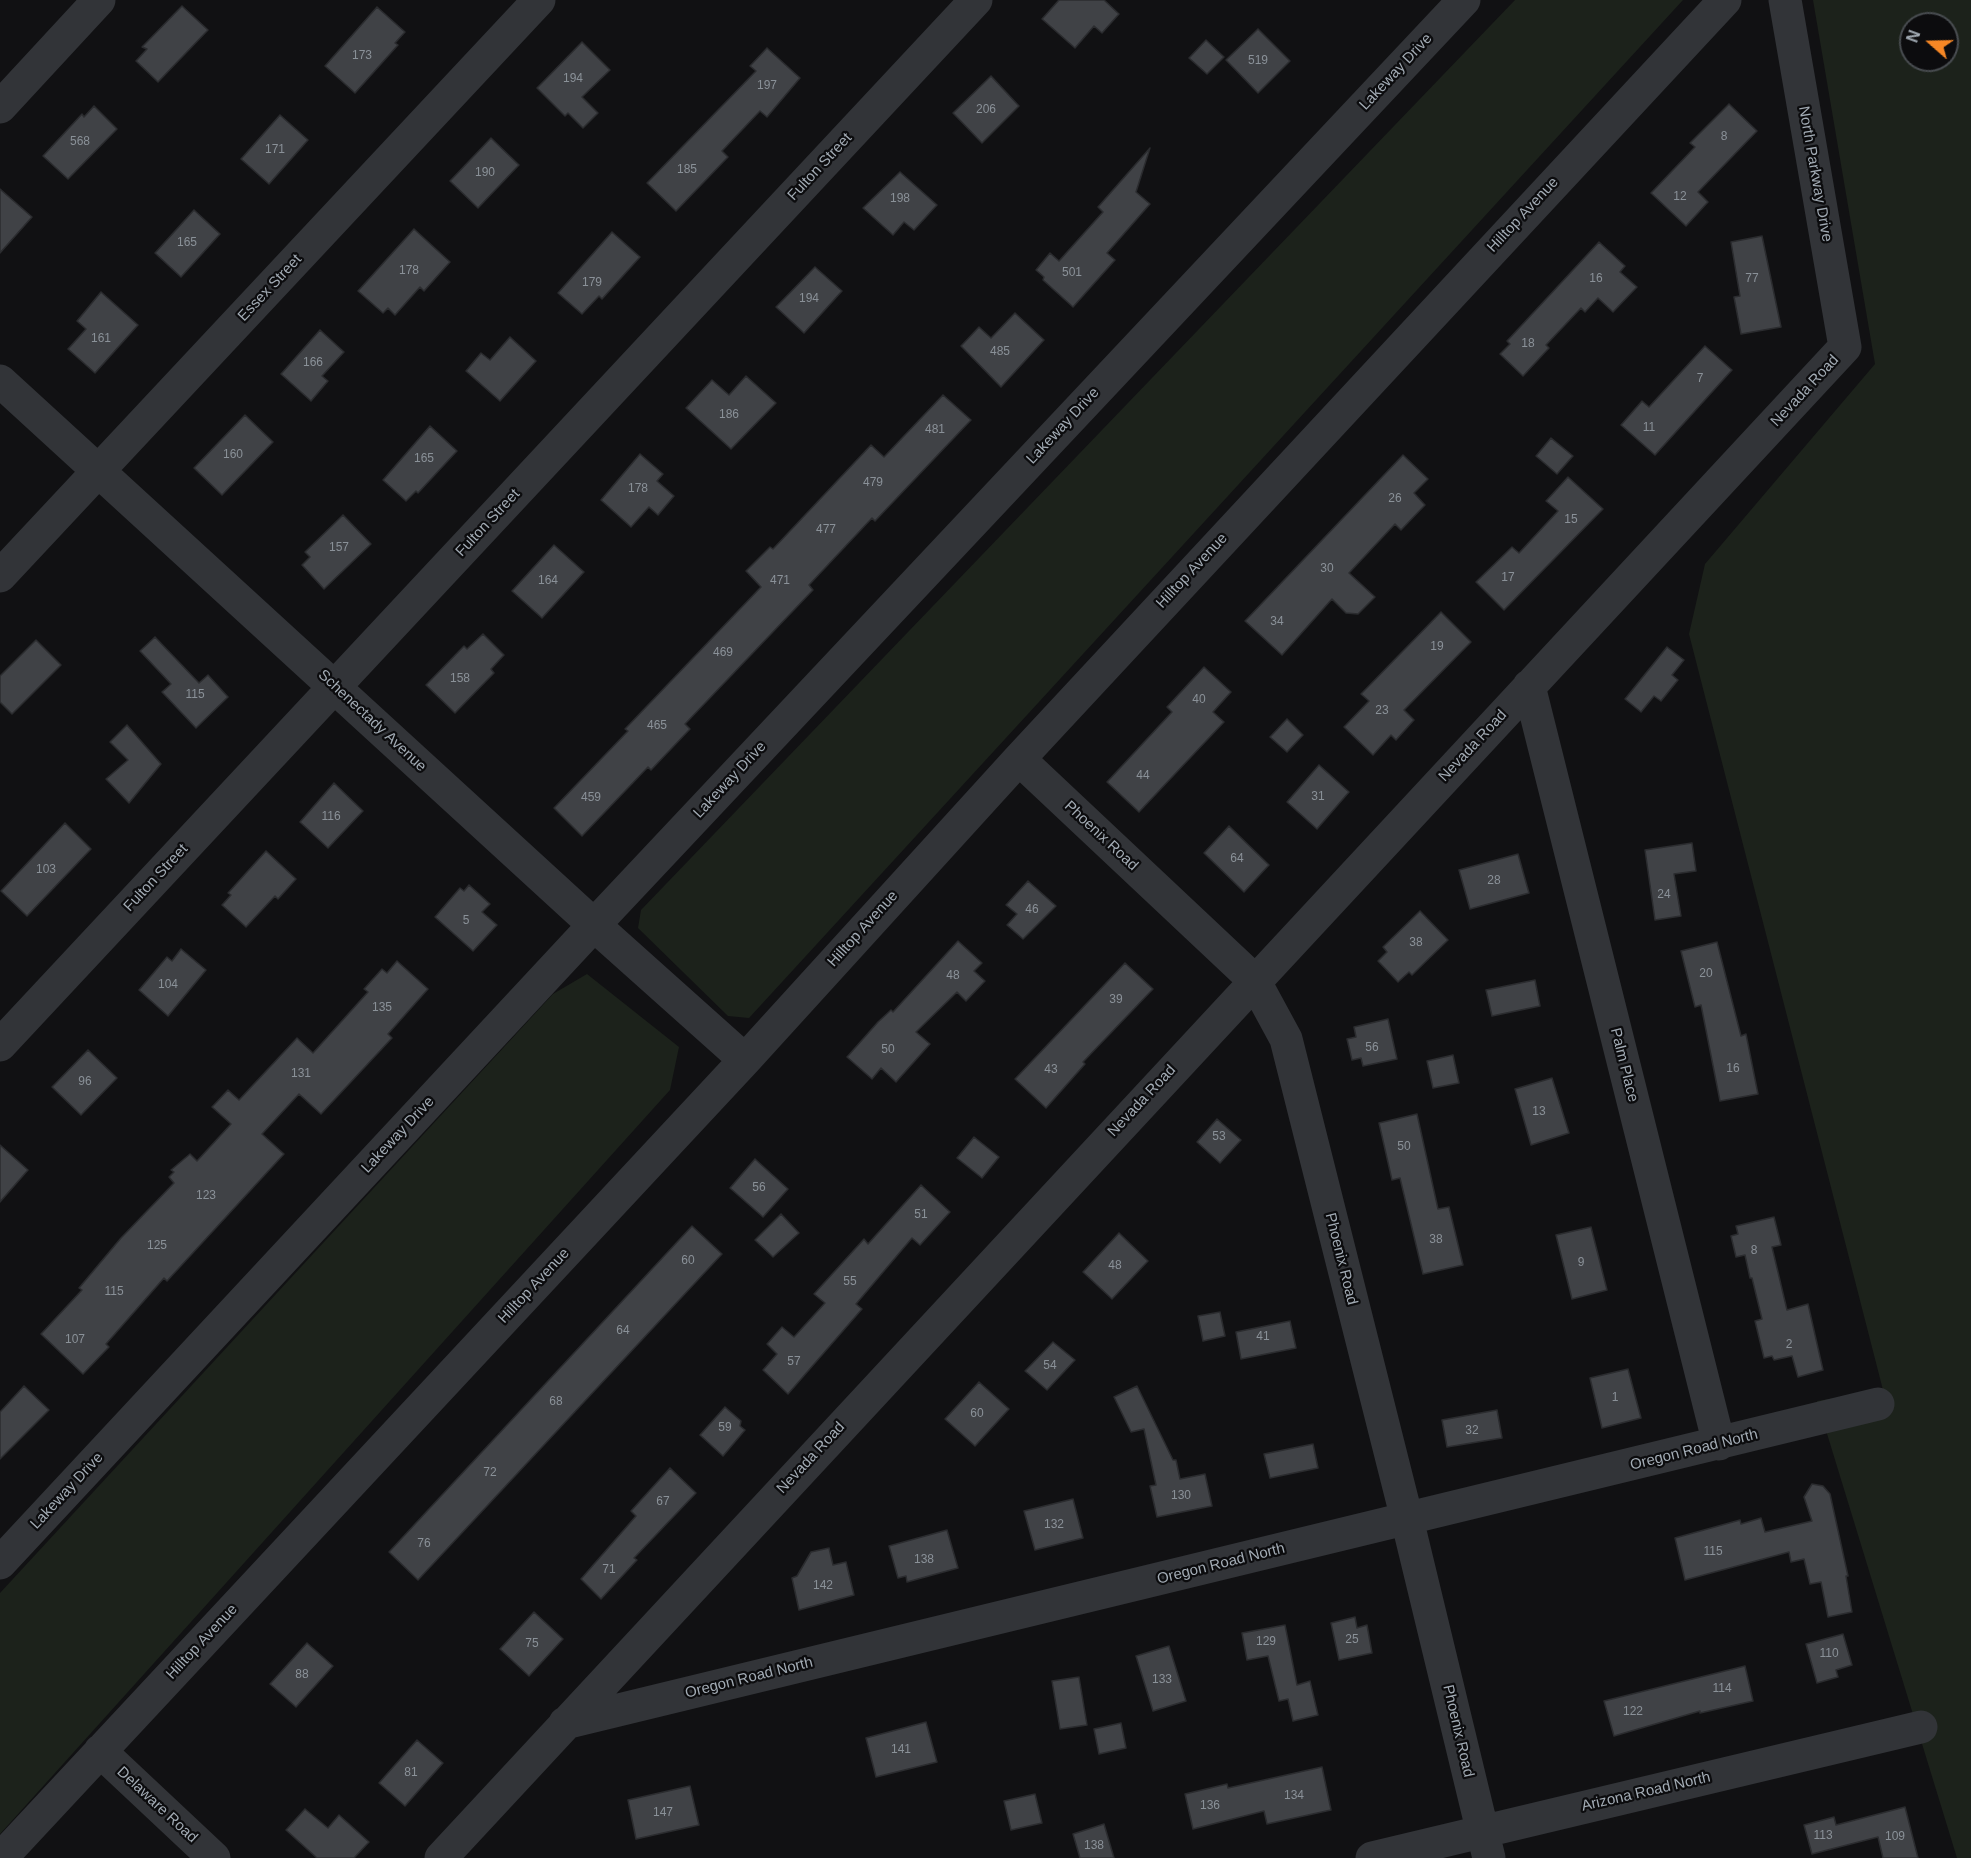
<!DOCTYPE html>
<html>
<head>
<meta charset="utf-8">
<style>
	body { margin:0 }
	#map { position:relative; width:1971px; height:1858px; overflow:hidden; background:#111113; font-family:Helvetica,sans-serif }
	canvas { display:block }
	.north { position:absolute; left:1899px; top:12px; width:60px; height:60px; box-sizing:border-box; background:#0c0c0e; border:2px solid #484c50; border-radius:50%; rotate:290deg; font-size:16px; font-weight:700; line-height:24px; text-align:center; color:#a2abb4 }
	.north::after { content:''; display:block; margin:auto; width:21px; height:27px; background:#f68725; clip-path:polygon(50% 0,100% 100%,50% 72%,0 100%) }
</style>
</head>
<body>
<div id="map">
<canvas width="1971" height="1858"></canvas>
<div class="north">N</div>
</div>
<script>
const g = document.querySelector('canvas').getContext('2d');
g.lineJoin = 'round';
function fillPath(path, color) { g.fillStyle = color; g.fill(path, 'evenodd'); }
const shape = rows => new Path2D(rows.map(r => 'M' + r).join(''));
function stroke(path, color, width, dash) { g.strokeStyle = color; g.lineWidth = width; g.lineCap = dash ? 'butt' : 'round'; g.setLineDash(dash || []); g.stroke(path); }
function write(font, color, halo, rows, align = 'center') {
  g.font = font + ' Helvetica,sans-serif'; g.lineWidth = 4.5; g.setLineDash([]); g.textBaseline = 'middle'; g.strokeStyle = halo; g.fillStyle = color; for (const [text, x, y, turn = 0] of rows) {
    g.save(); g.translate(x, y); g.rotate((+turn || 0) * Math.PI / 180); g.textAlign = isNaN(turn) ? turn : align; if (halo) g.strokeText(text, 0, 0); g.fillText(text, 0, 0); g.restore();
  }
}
fillPath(shape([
	[1515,0,1683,0,749,1018,728,1016,638,928,641,910],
	[1813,0,1971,0,1971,1858,1957,1858,1817,1401,1883,1390,1689,634,1705,564,1875,364],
	[1911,24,1947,24,1947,60,1911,60],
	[587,974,679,1047,670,1090,0,1834,0,1593,553,994]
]), '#1c221b');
const building = shape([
	[1059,0,1104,0,1119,14,1102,33,1094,26,1075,48,1042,19,1059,0],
	[182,6,208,30,158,82,136,61,147,49,142,47,182,6],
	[377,7,405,32,395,43,398,45,355,93,325,66,377,7],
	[1258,29,1290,61,1258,93,1226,60,1258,29],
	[1206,40,1224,57,1207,74,1189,58,1206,40],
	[582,42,610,70,582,97,598,113,583,128,568,113,565,116,537,88,582,42],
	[767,48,800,78,767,117,760,111,722,151,728,157,676,211,647,183,756,71,750,66,767,48],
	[991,76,1019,106,982,143,953,113,991,76],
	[1729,104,1757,131,1698,192,1708,202,1686,226,1651,193,1695,147,1690,143,1729,104],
	[94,106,117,129,68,179,43,156,82,114,84,117,94,106],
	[280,115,308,140,269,184,241,159,280,115],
	[491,138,519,165,478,208,450,181,491,138],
	[1150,148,1136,192,1150,204,1107,253,1115,260,1073,307,1043,280,1044,277,1036,270,1050,253,1059,261,1103,212,1098,207,1150,148],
	[900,172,937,205,914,230,904,222,893,235,863,208,900,172],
	[0,189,32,217,0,253,0,189],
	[194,210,220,234,181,277,155,253,194,210],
	[414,229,450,262,424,291,420,287,395,315,388,308,383,313,358,291,414,229],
	[612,232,640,257,602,299,599,296,582,314,558,293,612,232],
	[1762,236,1781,327,1741,334,1734,297,1740,296,1731,242,1762,236],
	[1599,242,1625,266,1620,272,1637,287,1613,312,1598,298,1585,312,1581,308,1546,345,1549,348,1523,376,1500,354,1510,344,1507,341,1599,242],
	[815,267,842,291,804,333,776,307,815,267],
	[101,292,138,325,95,373,68,349,86,329,77,321,101,292],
	[1015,313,1044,340,1001,387,961,346,979,327,991,338,1015,313],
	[320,330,344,352,322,376,328,381,311,401,281,374,320,330],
	[510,337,536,361,500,401,466,371,481,353,490,360,510,337],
	[1705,346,1732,370,1655,455,1621,425,1642,401,1649,407,1705,346],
	[746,376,776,403,731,449,686,408,712,380,729,395,746,376],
	[943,395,971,420,875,521,872,518,809,585,813,590,685,724,690,729,651,770,648,767,582,836,554,808,628,731,625,729,761,587,746,571,770,547,773,549,871,445,884,457,943,395],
	[245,415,273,442,222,495,194,468,245,415],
	[430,426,457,451,418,493,416,491,406,501,383,480,430,426],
	[1551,438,1573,456,1557,474,1536,456,1551,438],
	[640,454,663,474,657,481,674,496,658,515,649,507,631,527,601,500,640,454],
	[1403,455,1428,479,1414,493,1425,505,1401,530,1395,524,1349,573,1375,597,1358,614,1346,613,1332,599,1282,655,1245,621,1403,455],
	[1568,477,1603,509,1504,610,1476,582,1512,547,1519,553,1558,511,1546,501,1568,477],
	[343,515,371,544,324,589,302,565,310,557,305,552,343,515],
	[554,545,584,572,542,618,512,591,554,545],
	[1441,612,1471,642,1404,710,1414,720,1396,740,1391,735,1373,755,1344,727,1369,701,1361,694,1441,612],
	[483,634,504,655,491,669,494,673,455,713,426,685,464,646,467,649,483,634],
	[155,637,199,683,208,675,228,697,196,728,162,692,171,684,140,651,155,637],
	[36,640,61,665,12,714,0,702,0,676,36,640],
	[1667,647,1684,660,1672,675,1678,680,1661,701,1654,696,1641,712,1625,699,1667,647],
	[1204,667,1231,692,1213,712,1224,722,1139,812,1107,782,1172,712,1167,707,1204,667],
	[1287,719,1303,735,1287,752,1270,737,1287,719],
	[127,725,161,764,129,803,106,779,128,760,110,742,127,725],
	[1319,765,1349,792,1317,829,1287,802,1319,765],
	[334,783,363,811,328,848,300,822,334,783],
	[65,823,91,849,27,916,1,891,65,823],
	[1229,826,1269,865,1244,892,1204,853,1229,826],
	[1692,843,1696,871,1674,874,1681,916,1655,920,1645,850,1692,843],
	[266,851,296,879,278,899,275,896,246,927,222,905,231,895,228,893,266,851],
	[1518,854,1529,893,1470,909,1459,870,1518,854],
	[1028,881,1056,906,1023,939,1007,925,1017,914,1006,905,1028,881],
	[469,885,490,904,482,912,497,925,473,951,435,917,460,888,464,891,469,885],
	[1420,911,1448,940,1412,975,1409,972,1398,982,1378,961,1387,952,1383,947,1420,911],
	[958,941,982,963,974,971,985,981,966,1001,957,992,916,1032,930,1044,896,1082,881,1068,872,1079,847,1057,878,1022,891,1010,893,1012,958,941],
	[1717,942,1741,1036,1746,1034,1758,1094,1720,1101,1701,1005,1695,1007,1681,951,1717,942],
	[181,949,206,970,168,1016,139,990,167,957,172,961,181,949],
	[397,961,428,989,388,1034,392,1038,321,1114,299,1094,262,1134,284,1154,167,1281,164,1278,106,1344,109,1347,83,1374,41,1334,82,1290,79,1288,121,1238,174,1183,169,1177,174,1172,171,1170,190,1154,197,1161,231,1124,212,1107,228,1090,239,1100,297,1038,313,1053,368,992,364,989,382,969,387,973,397,961],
	[1125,963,1153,989,1083,1062,1085,1064,1046,1108,1015,1079,1125,963],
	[1535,980,1540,1006,1492,1016,1486,990,1535,980],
	[1388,1019,1397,1059,1363,1066,1361,1058,1352,1060,1347,1039,1356,1037,1354,1027,1388,1019],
	[88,1050,117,1078,81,1115,52,1087,88,1050],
	[1453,1055,1459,1083,1433,1088,1427,1061,1453,1055],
	[1552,1078,1569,1133,1531,1145,1515,1089,1552,1078],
	[1417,1114,1438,1209,1449,1207,1463,1265,1423,1274,1400,1178,1392,1180,1379,1123,1417,1114],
	[1217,1119,1241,1140,1220,1163,1197,1142,1217,1119],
	[974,1137,999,1157,982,1178,957,1158,974,1137],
	[0,1145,28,1170,0,1202,0,1145],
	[755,1159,788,1189,763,1217,730,1188,755,1159],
	[921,1185,950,1212,920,1245,912,1238,856,1304,862,1309,788,1394,763,1370,777,1354,767,1344,782,1327,794,1337,825,1303,814,1294,864,1239,868,1244,921,1185],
	[781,1214,799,1233,773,1257,755,1240,781,1214],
	[1774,1217,1781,1245,1772,1247,1787,1310,1808,1304,1823,1370,1798,1377,1792,1356,1774,1360,1772,1356,1764,1358,1755,1321,1762,1319,1752,1278,1750,1278,1745,1255,1736,1257,1731,1236,1738,1234,1736,1226,1774,1217],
	[692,1226,722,1254,418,1580,389,1552,692,1226],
	[1591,1227,1607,1290,1572,1299,1556,1235,1591,1227],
	[1119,1233,1148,1261,1112,1299,1083,1272,1119,1233],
	[1220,1312,1225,1336,1203,1341,1198,1316,1220,1312],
	[1290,1321,1296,1348,1241,1359,1236,1332,1290,1321],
	[1053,1342,1075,1360,1047,1390,1025,1371,1053,1342],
	[1628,1369,1641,1418,1602,1428,1590,1378,1628,1369],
	[979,1382,1009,1409,975,1446,945,1419,979,1382],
	[24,1386,49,1410,0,1459,0,1412,24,1386],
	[1137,1386,1173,1460,1176,1460,1180,1479,1205,1474,1212,1506,1157,1517,1150,1486,1156,1485,1144,1429,1131,1432,1114,1397,1137,1386],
	[725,1407,741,1421,740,1426,745,1430,723,1456,700,1435,725,1407],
	[1497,1410,1502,1438,1447,1447,1442,1420,1497,1410],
	[1313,1444,1318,1468,1270,1478,1264,1454,1313,1444],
	[670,1468,696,1493,634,1558,637,1560,601,1599,581,1579,636,1516,631,1511,670,1468],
	[1812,1484,1823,1486,1830,1494,1848,1576,1846,1576,1852,1612,1828,1617,1821,1582,1810,1584,1804,1559,1791,1562,1789,1552,1685,1580,1675,1538,1740,1520,1741,1524,1761,1518,1765,1532,1812,1521,1804,1497,1812,1484],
	[1073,1499,1083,1538,1035,1550,1024,1511,1073,1499],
	[947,1530,958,1568,907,1582,906,1576,898,1578,889,1546,947,1530],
	[829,1548,833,1565,846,1562,854,1595,799,1610,792,1578,797,1576,811,1552,829,1548],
	[534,1612,563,1639,529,1676,500,1649,534,1612],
	[1355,1617,1357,1628,1367,1625,1372,1653,1339,1660,1331,1623,1355,1617],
	[1285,1625,1297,1685,1310,1681,1318,1715,1293,1721,1288,1699,1279,1701,1268,1656,1247,1660,1242,1633,1285,1625],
	[1843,1634,1852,1665,1836,1670,1838,1677,1817,1683,1806,1644,1843,1634],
	[307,1643,333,1666,296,1707,270,1684,307,1643],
	[1169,1646,1186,1701,1153,1711,1136,1656,1169,1646],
	[1745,1666,1753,1701,1700,1713,1700,1711,1614,1736,1604,1701,1745,1666],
	[1079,1677,1087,1725,1060,1729,1052,1681,1079,1677],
	[926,1722,937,1762,876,1777,866,1738,926,1722],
	[1121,1723,1126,1748,1099,1754,1094,1729,1121,1723],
	[417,1740,443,1763,405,1806,379,1783,417,1740],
	[1322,1767,1331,1810,1267,1824,1264,1811,1193,1829,1185,1794,1227,1784,1228,1788,1322,1767],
	[690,1786,699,1825,636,1839,628,1800,690,1786],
	[1035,1794,1042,1823,1011,1830,1004,1801,1035,1794],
	[1905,1807,1918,1858,1883,1858,1878,1837,1812,1854,1804,1825,1834,1817,1836,1825,1905,1807],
	[305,1809,328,1828,339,1815,369,1842,354,1858,317,1858,286,1830,305,1809],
	[1104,1824,1114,1858,1080,1858,1073,1834,1104,1824]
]);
fillPath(building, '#404246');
stroke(building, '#2b2c2f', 1.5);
stroke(shape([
	[0,107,99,0],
	[0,381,594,925,745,1060],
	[0,576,539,0],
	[1529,686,1719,1444],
	[1019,759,1254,980,1286,1039,1407,1519,1489,1858],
	[0,1045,976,0],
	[0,1563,594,925,1464,0],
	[565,1723,1878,1404],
	[100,1751,214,1858],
	[1,1858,745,1060,1019,759,1725,0],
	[441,1858,1845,347,1785,0],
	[1372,1858,1921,1727]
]), '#323438', 33);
write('12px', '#8a9198', null, [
	["173",362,56],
	["519",1258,61],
	["194",573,79],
	["197",767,86],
	["206",986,110],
	["8",1724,137],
	["568",80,142],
	["171",275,150],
	["185",687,170],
	["190",485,173],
	["12",1680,197],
	["198",900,199],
	["165",187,243],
	["178",409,271],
	["501",1072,273],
	["16",1596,279],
	["77",1752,279],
	["179",592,283],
	["194",809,299],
	["161",101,339],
	["18",1528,344],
	["485",1000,352],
	["166",313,363],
	["7",1700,379],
	["186",729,415],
	["11",1649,428],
	["481",935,430],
	["160",233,455],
	["165",424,459],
	["479",873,483],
	["178",638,489],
	["26",1395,499],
	["15",1571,520],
	["477",826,530],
	["157",339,548],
	["30",1327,569],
	["17",1508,578],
	["164",548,581],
	["471",780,581],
	["34",1277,622],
	["19",1437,647],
	["469",723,653],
	["158",460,679],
	["115",195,695],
	["40",1199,700],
	["23",1382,711],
	["465",657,726],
	["44",1143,776],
	["31",1318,797],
	["459",591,798],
	["116",331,817],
	["64",1237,859],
	["103",46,870],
	["28",1494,881],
	["24",1664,895],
	["46",1032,910],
	["5",466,921],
	["38",1416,943],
	["20",1706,974],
	["48",953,976],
	["104",168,985],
	["39",1116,1000],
	["135",382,1008],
	["56",1372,1048],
	["50",888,1050],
	["16",1733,1069],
	["43",1051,1070],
	["131",301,1074],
	["96",85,1082],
	["13",1539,1112],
	["53",1219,1137],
	["50",1404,1147],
	["56",759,1188],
	["123",206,1196],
	["51",921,1215],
	["38",1436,1240],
	["125",157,1246],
	["8",1754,1251],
	["60",688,1261],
	["9",1581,1263],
	["48",1115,1266],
	["55",850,1282],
	["115",114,1292],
	["64",623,1331],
	["41",1263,1337],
	["107",75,1340],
	["2",1789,1345],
	["57",794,1362],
	["54",1050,1366],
	["1",1615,1398],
	["68",556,1402],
	["60",977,1414],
	["59",725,1428],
	["32",1472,1431],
	["72",490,1473],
	["130",1181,1496],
	["67",663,1502],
	["132",1054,1525],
	["76",424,1544],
	["115",1713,1552],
	["138",924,1560],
	["71",609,1570],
	["142",823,1586],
	["25",1352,1640],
	["129",1266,1642],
	["75",532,1644],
	["110",1829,1654],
	["88",302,1675],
	["133",1162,1680],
	["114",1722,1689],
	["122",1633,1712],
	["141",901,1750],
	["81",411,1773],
	["134",1294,1796],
	["136",1210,1806],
	["147",663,1813],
	["113",1823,1836],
	["109",1895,1837],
	["138",1094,1846]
]);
write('15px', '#a2abb4', '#0c0c0e', [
	["Lakeway Drive",1396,72,-47],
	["Fulton Street",820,167,-47],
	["North Parkway Drive",1815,174,80],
	["Hilltop Avenue",1523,215,-47],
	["Essex Street",270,288,-47],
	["Nevada Road",1805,391,-47],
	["Lakeway Drive",1063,426,-47],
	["Fulton Street",488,523,-47],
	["Hilltop Avenue",1192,571,-47],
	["Schenectady Avenue",372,721,43],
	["Nevada Road",1473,746,-47],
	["Lakeway Drive",730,780,-47],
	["Phoenix Road",1101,836,43],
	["Fulton Street",156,878,-47],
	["Hilltop Avenue",863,929,-48],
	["Palm Place",1624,1065,76],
	["Nevada Road",1142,1101,-47],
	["Lakeway Drive",398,1135,-47],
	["Phoenix Road",1341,1259,76],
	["Hilltop Avenue",534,1286,-47],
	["Oregon Road North",1694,1450,-14],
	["Nevada Road",811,1458,-47],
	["Lakeway Drive",67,1491,-47],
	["Oregon Road North",1221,1564,-14],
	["Hilltop Avenue",202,1642,-47],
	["Oregon Road North",749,1678,-14],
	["Phoenix Road",1458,1731,77],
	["Arizona Road North",1646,1792,-13],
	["Delaware Road",157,1805,43]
]);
</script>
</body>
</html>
